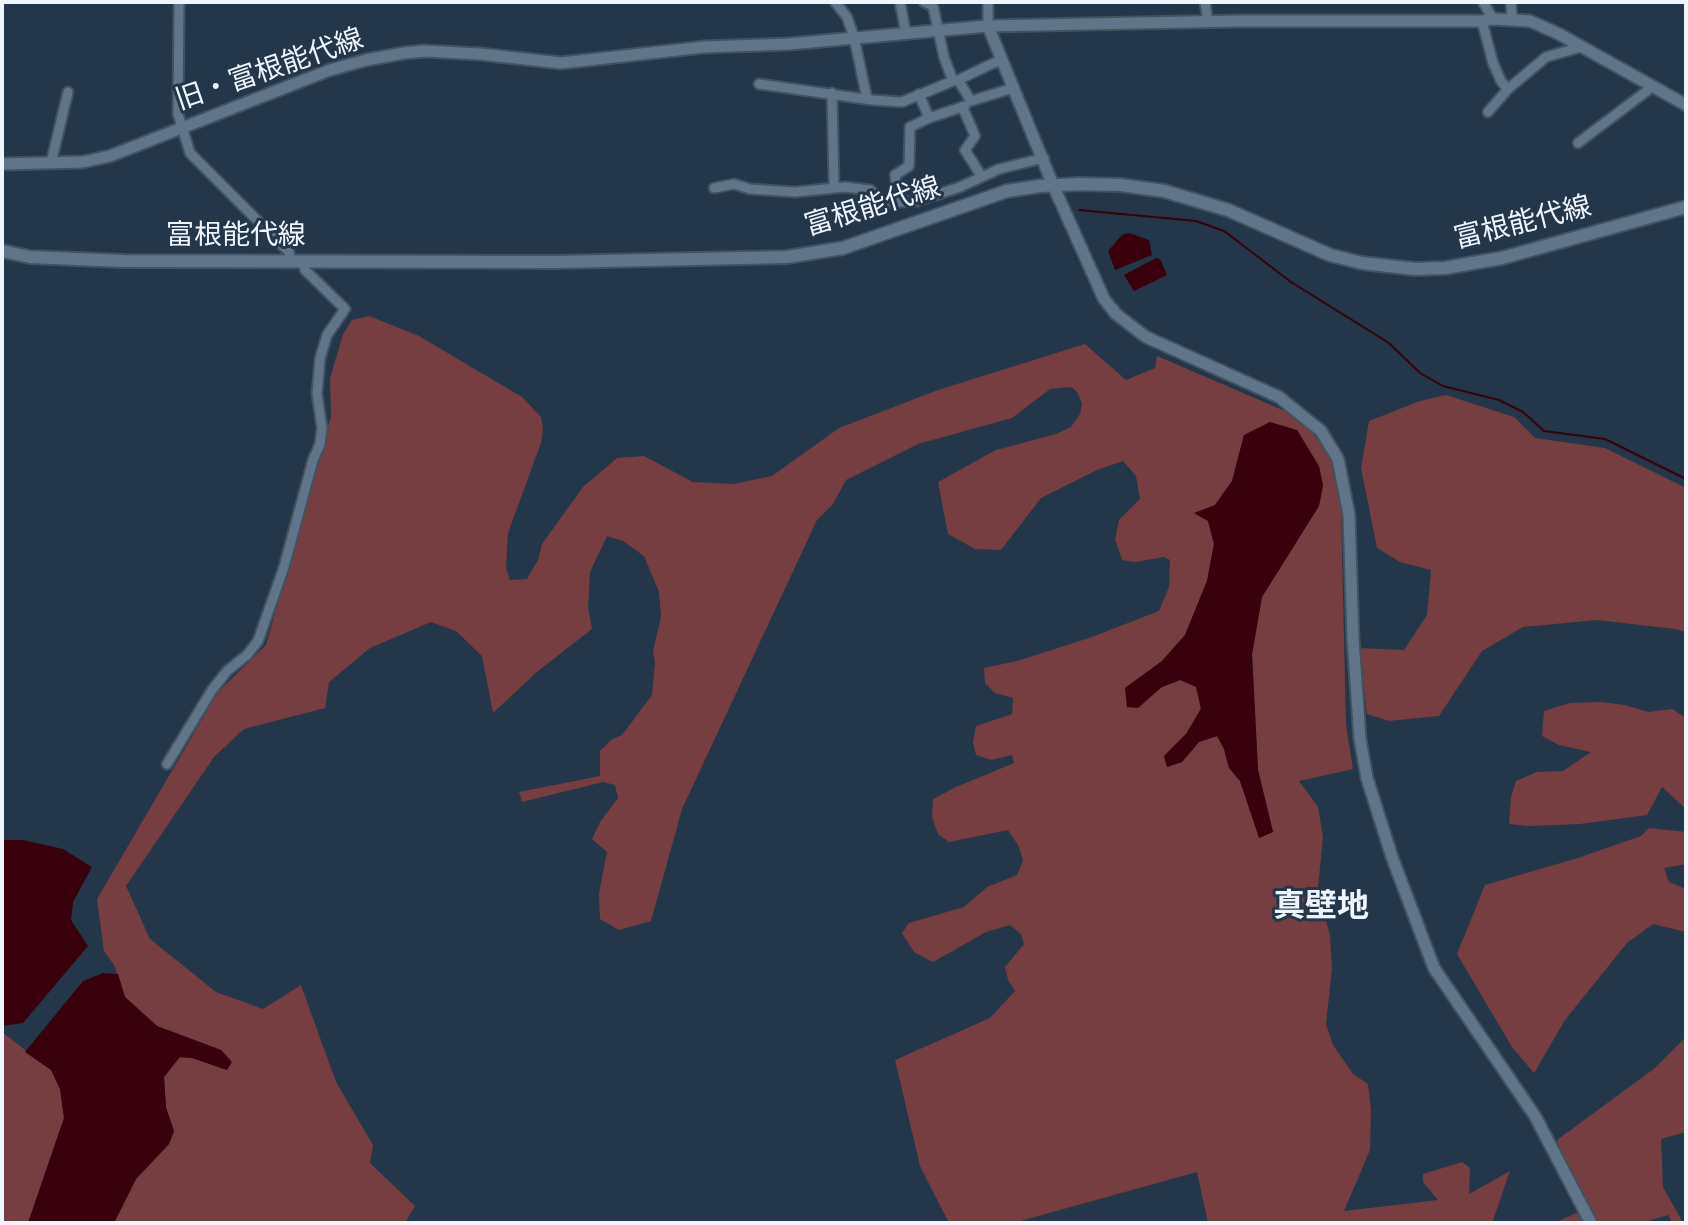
<!DOCTYPE html>
<html>
<head>
<meta charset="utf-8">
<style>
	body { margin:0 }
	#map { position:relative; width:1688px; height:1225px; overflow:hidden; background:#243649; font-family:"Roboto Condensed",sans-serif }
	canvas { display:block }
	.frame { position:absolute; inset:0; border:4px solid #eef5fc; pointer-events:none }
</style>
</head>
<body>
<div id="map">
<canvas width="1688" height="1225"></canvas>
<div class="frame"></div>
</div>
<script>
const g = document.querySelector('canvas').getContext('2d');
g.lineJoin = 'round';
function fillPath(path, color) { g.fillStyle = color; g.fill(path, 'evenodd'); }
const shape = rows => new Path2D(rows.map(r => 'M' + r).join(''));
function stroke(path, color, width, dash) { g.strokeStyle = color; g.lineWidth = width; g.lineCap = dash ? 'butt' : 'round'; g.setLineDash(dash || []); g.stroke(path); }
function write(font, color, halo, rows, align = 'center') {
  g.font = font + ' "Roboto Condensed","Noto Sans JP",sans-serif'; g.lineWidth = 6; g.setLineDash([]); g.textBaseline = 'middle'; g.strokeStyle = halo; g.fillStyle = color; for (const [text, x, y, turn = 0] of rows) {
    g.save(); g.translate(x, y); g.rotate((+turn || 0) * Math.PI / 180); g.textAlign = isNaN(turn) ? turn : align; if (halo) g.strokeText(text, 0, 0); g.fillText(text, 0, 0); g.restore();
  }
}
fillPath(shape([
	[369,316,419,336,522,397,541,417,543,429,541,443,508,533,506,567,510,580,527,579,538,560,542,544,583,487,617,458,644,456,693,482,733,484,772,476,839,428,938,390,1085,344,1126,380,1155,368,1157,356,1299,417,1329,453,1341,506,1346,725,1353,769,1299,781,1318,807,1323,837,1318,888,1330,936,1332,969,1326,1024,1333,1045,1353,1074,1368,1084,1371,1110,1370,1150,1344,1211,1438,1200,1423,1182,1423,1174,1462,1162,1470,1168,1469,1194,1510,1171,1492,1223,1208,1223,1197,1172,1013,1223,949,1223,920,1166,895,1060,990,1018,1015,991,1008,980,1005,967,1024,944,1021,934,1010,925,986,932,933,962,914,952,902,933,909,923,964,907,987,887,1017,875,1023,861,1019,847,1008,830,949,842,938,834,932,817,933,799,956,787,1014,763,1012,755,991,760,976,755,973,742,976,726,1012,714,1013,698,995,693,985,683,984,668,1017,661,1089,638,1159,611,1169,587,1170,560,1164,557,1135,562,1122,560,1115,539,1119,520,1140,499,1136,476,1123,461,1097,470,1041,498,1001,550,975,549,948,534,938,482,996,450,1056,434,1071,427,1080,414,1082,404,1078,393,1071,387,1050,389,1012,418,918,444,846,480,833,504,817,520,682,809,651,921,619,930,600,919,599,893,607,852,592,839,600,822,618,798,615,785,603,782,522,802,519,792,600,776,600,751,611,740,622,735,652,695,655,661,653,651,661,617,659,592,644,556,623,541,607,536,590,572,588,608,592,629,538,671,493,713,482,656,456,631,431,622,370,648,329,682,325,708,244,729,214,757,126,886,150,939,216,992,263,1009,301,985,336,1082,373,1145,370,1163,415,1206,405,1223,114,1223,136,1179,169,1144,174,1131,166,1108,164,1077,179,1057,192,1058,227,1070,221,1050,157,1026,125,997,114,965,104,951,97,899,218,692,266,645,331,416,330,379,343,334,352,320],
	[1244,435,1323,485,1319,506,1262,596,1252,654,1258,770,1273,832,1260,838,1240,781,1229,768,1224,748,1217,736,1199,742,1182,762,1167,767,1164,756,1186,734,1201,708,1197,687,1181,680,1162,687,1125,688,1162,661,1185,635,1207,581,1214,544,1208,520,1195,514,1215,506,1232,481],
	[1446,395,1514,417,1535,438,1605,448,1686,488,1686,632,1675,629,1597,620,1523,627,1482,651,1439,716,1389,721,1367,714,1359,648,1404,650,1427,615,1431,570,1400,562,1377,548,1361,468,1369,421,1420,401],
	[1600,702,1625,705,1648,712,1672,709,1686,718,1686,809,1662,787,1647,815,1580,824,1530,826,1509,824,1511,797,1516,781,1537,772,1563,771,1591,752,1559,745,1542,736,1544,711,1570,703],
	[1649,828,1686,832,1686,864,1664,868,1669,882,1686,889,1686,932,1653,924,1627,943,1565,1020,1534,1073,1512,1047,1457,954,1485,885,1578,858,1641,836],
	[2,1032,51,1070,60,1089,64,1118,28,1223,2,1223],
	[1686,1037,1686,1132,1661,1139,1663,1187,1683,1223,1673,1223,1668,1215,1641,1223,1554,1223,1579,1212,1557,1140,1655,1068]
]), '#763e41');
fillPath(shape([
	[1129,233,1149,240,1152,255,1115,270,1108,251,1122,235],
	[1156,258,1160,259,1167,275,1134,291,1124,275],
	[1270,422,1297,430,1319,466,1323,485,1319,506,1262,597,1252,654,1258,770,1273,832,1259,838,1240,781,1229,768,1224,749,1217,736,1199,742,1182,762,1167,767,1164,756,1186,734,1201,709,1196,687,1180,680,1162,687,1138,708,1127,707,1125,688,1162,661,1185,635,1207,581,1214,544,1208,521,1194,513,1215,505,1232,481,1244,435],
	[2,840,23,840,63,849,92,867,73,902,71,920,88,946,23,1023,2,1026],
	[103,973,118,974,125,997,157,1026,221,1050,232,1062,227,1070,192,1058,180,1057,164,1077,166,1107,174,1131,169,1144,136,1179,114,1223,28,1223,64,1118,60,1089,51,1070,25,1052,83,981]
]), '#38010b');
stroke(shape([
	[1079,210,1196,221,1224,231,1291,282,1389,343,1420,373,1443,386,1499,400,1523,412,1544,431,1605,439,1686,479]
]), '#38010b', 2);
const minor = shape([
	[179,2,178,114,190,153,289,252,290,261],
	[835,2,847,17,854,37,867,99],
	[900,2,906,33],
	[924,2,933,6,944,57,953,81,958,80,971,101,1013,88],
	[988,2,988,26],
	[1205,2,1208,22],
	[1483,2,1493,19],
	[1511,2,1512,20],
	[1482,21,1493,63,1501,81,1508,89],
	[958,80,1002,59],
	[759,84,872,100,902,102,953,81],
	[832,93,834,187],
	[919,94,929,118,965,106],
	[963,108,975,136,965,150,982,177],
	[1488,112,1508,89,1546,57,1581,47],
	[1578,143,1652,87],
	[51,163,68,92],
	[714,188,734,184,750,189,795,192,845,187,870,190,885,203,917,201,960,187,999,169,1044,158],
	[899,202,895,175,909,166,910,127,929,118],
	[167,764,212,690,227,671,247,655,258,641,284,567,313,460,320,444,322,428,317,394,320,359,327,335,345,309,305,270,303,261]
]);
const tertiary = shape([
	[988,26,1053,185,1104,299,1116,314,1146,337,1279,397,1321,431,1338,459,1349,515,1353,639,1360,739,1367,778,1392,857,1434,968,1535,1116,1591,1223],
	[2,164,83,162,110,156,330,70,366,60,404,53,424,51,480,54,561,63,704,47,789,44,988,26,1237,21,1482,21,1493,19,1530,21,1559,34,1686,105]
]);
const secondary = shape([
	[2,251,30,257,123,261,556,262,787,257,843,248,1007,191,1040,186,1080,184,1121,185,1164,191,1228,210,1330,255,1362,263,1415,269,1445,268,1502,258,1686,207]
]);
stroke(minor, '#425260', 13);
stroke(tertiary, '#425260', 15);
stroke(secondary, '#425260', 16);
stroke(minor, '#61758a', 9);
stroke(tertiary, '#61758a', 11);
stroke(secondary, '#61758a', 12);
write('28px', '#eef5fc', '#243649', [
	["旧・富根能代線",270,71,-19],
	["富根能代線",873,208,-17],
	["富根能代線",1523,224,-14],
	["富根能代線",236,237]
]);
write('bold 32px', '#eef5fc', '#243649', [
	["真壁地",1321,908]
]);
</script>
</body>
</html>
